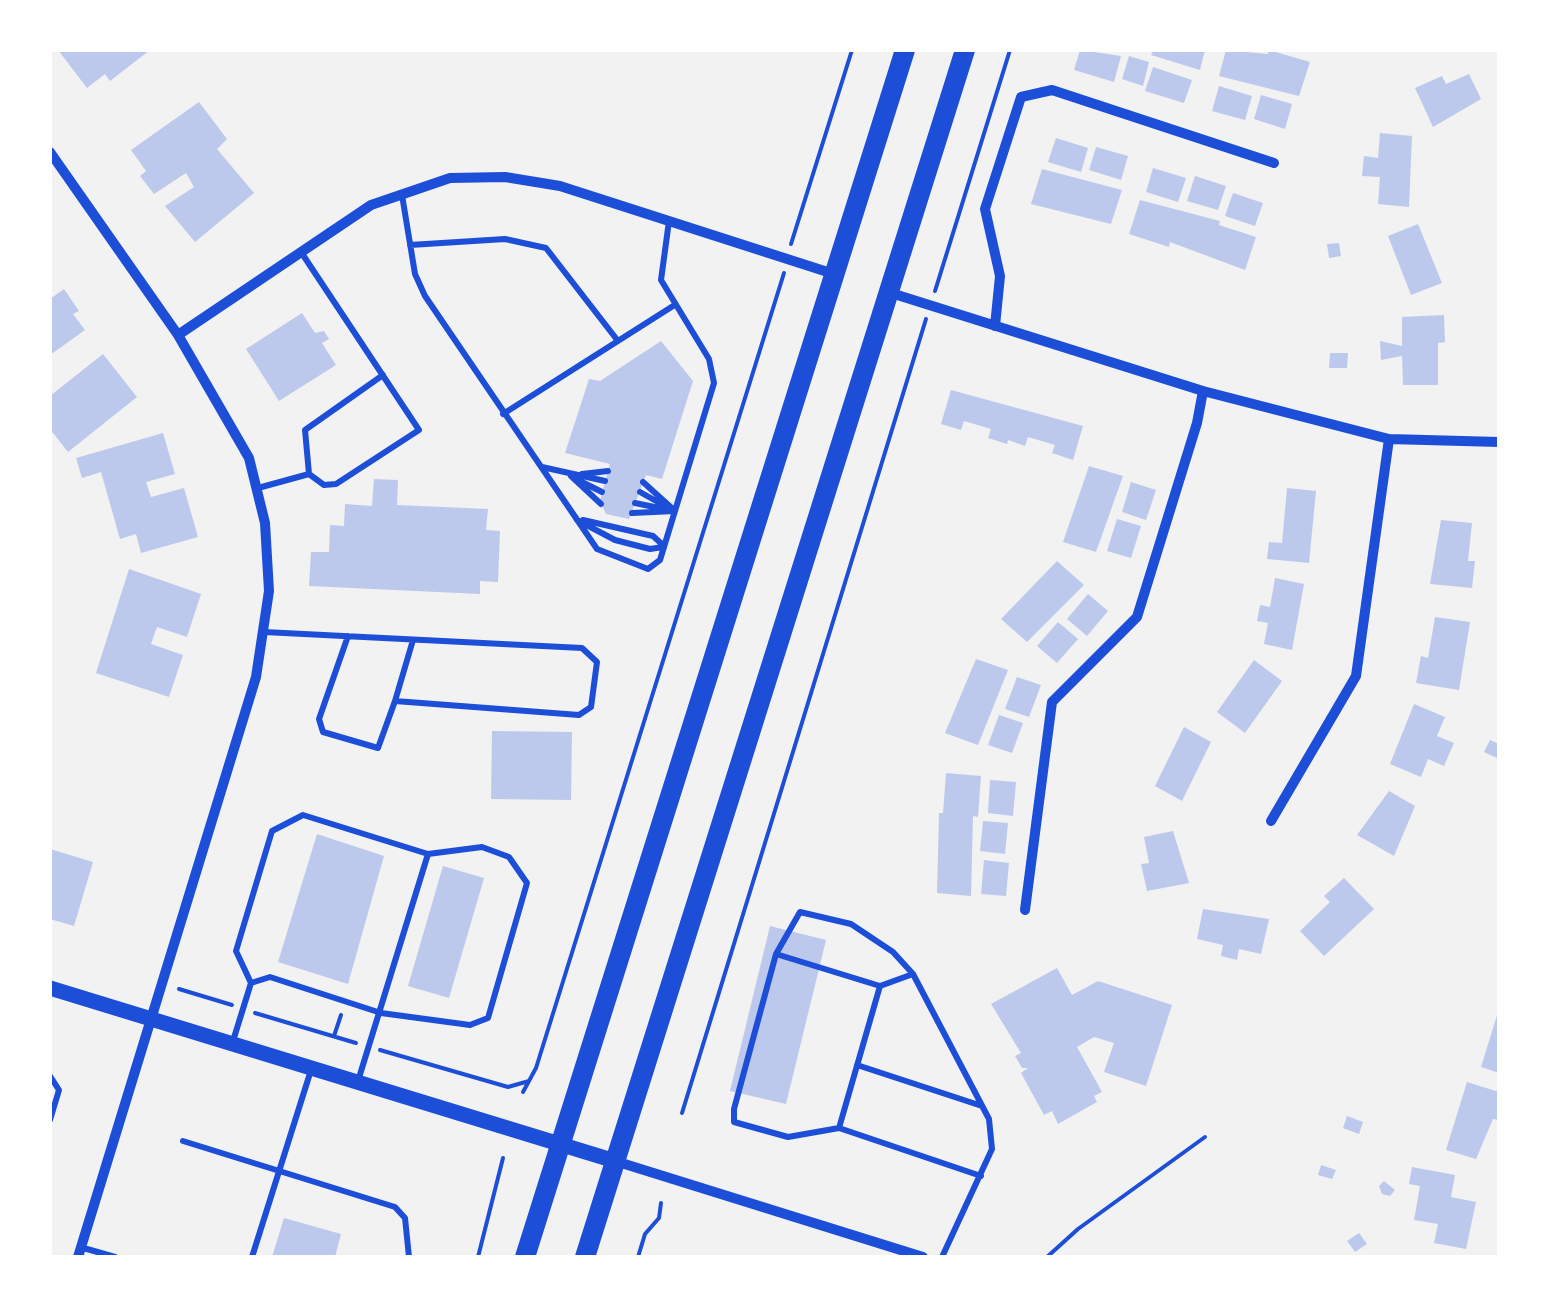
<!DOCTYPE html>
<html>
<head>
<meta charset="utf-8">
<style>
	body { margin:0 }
	#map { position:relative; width:1549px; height:1307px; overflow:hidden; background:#f2f2f2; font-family:Arial,sans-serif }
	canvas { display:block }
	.frame { position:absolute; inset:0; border:52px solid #fff; pointer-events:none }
</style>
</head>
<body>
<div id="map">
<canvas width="1549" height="1307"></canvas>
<div class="frame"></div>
</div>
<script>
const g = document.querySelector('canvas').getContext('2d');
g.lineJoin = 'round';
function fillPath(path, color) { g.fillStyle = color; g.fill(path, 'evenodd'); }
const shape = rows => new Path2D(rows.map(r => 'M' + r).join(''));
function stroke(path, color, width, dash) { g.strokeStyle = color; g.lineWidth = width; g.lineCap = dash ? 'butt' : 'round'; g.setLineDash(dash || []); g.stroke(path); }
fillPath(shape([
	[58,50,150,50,110,81,105,74,87,88],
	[1080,50,1121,56,1114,82,1074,70],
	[1153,50,1205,50,1200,70,1151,55],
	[1226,50,1268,54,1269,50,1310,62,1299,96,1219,76],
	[1129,56,1149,62,1143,86,1122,79],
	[1153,67,1192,80,1184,103,1145,91],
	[1469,74,1481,99,1433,127,1415,88,1442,76,1446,84],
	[1219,86,1252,96,1245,120,1212,111],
	[1261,95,1292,104,1285,129,1254,119],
	[199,102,227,139,217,149,254,193,195,242,165,206,194,187,186,173,154,194,140,176,146,171,131,150],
	[1380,133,1412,136,1409,207,1378,204,1380,177,1362,176,1364,156,1378,158],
	[1056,138,1088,148,1081,172,1048,162],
	[1096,147,1128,156,1121,180,1089,170],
	[1153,168,1186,178,1178,202,1146,192],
	[1042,169,1122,190,1111,224,1031,204],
	[1195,176,1226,186,1218,210,1187,201],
	[1233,193,1263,203,1255,226,1225,216],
	[1140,200,1220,221,1219,225,1256,237,1245,270,1170,242,1169,247,1129,234],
	[1418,224,1442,283,1411,295,1388,236],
	[1339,243,1341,256,1329,258,1327,244],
	[64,289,79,311,73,314,85,330,50,355,50,299],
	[302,313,315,333,324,331,329,339,322,343,336,365,279,401,246,349],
	[1444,315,1445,342,1438,343,1438,385,1403,385,1402,356,1381,360,1380,341,1402,346,1402,317],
	[661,341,693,381,662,479,646,475,629,519,606,514,600,501,610,464,565,453,589,379,600,381],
	[1330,353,1348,353,1347,368,1329,368],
	[103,354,137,397,68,452,50,429,50,396],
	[951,390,1083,426,1073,460,1052,453,1055,445,1028,437,1025,446,1008,440,1007,444,988,438,991,429,964,421,961,430,941,424],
	[163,433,175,474,146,482,151,497,184,488,198,537,141,553,136,534,120,539,101,472,82,478,76,458],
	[1089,466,1123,476,1096,552,1063,542],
	[374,479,398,480,397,505,488,509,486,530,500,531,498,582,480,581,480,594,309,586,311,552,329,552,330,525,344,526,345,504,372,506],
	[1131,482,1156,490,1146,520,1122,512],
	[1287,488,1316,491,1309,563,1267,559,1269,542,1282,543],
	[1117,519,1141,526,1131,558,1107,551],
	[1441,520,1472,523,1468,561,1475,561,1472,588,1430,584],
	[1057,561,1084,585,1027,642,1001,619],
	[129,569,201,594,187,637,157,627,151,644,183,655,169,697,96,673],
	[1275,578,1304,584,1292,650,1264,644,1268,623,1257,621,1260,605,1270,607],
	[1088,594,1108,611,1087,636,1067,619],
	[1435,617,1470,622,1459,690,1416,683,1421,656,1428,658],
	[1058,622,1078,639,1057,663,1037,646],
	[976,659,1008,670,978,745,945,733],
	[1254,660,1282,681,1245,733,1217,712],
	[1017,677,1041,685,1029,717,1005,709],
	[1414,704,1445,717,1437,736,1454,743,1444,766,1428,759,1421,777,1390,764],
	[999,715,1023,723,1012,753,988,745],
	[1184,727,1211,742,1182,801,1155,786],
	[492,731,572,732,571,800,491,799],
	[1490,740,1499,744,1499,759,1484,752],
	[946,773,981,776,978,817,973,816,971,896,937,893,939,813,943,813],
	[990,780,1016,782,1013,816,988,813],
	[1389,791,1415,806,1394,856,1357,835],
	[983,821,1008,823,1005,854,980,851],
	[1173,831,1189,883,1147,891,1141,864,1149,863,1144,837],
	[317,834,384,856,348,984,278,962],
	[50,849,93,862,74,926,50,919],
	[984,860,1009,863,1006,896,981,894],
	[443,866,484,878,449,998,408,986],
	[1344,878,1374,909,1324,956,1300,931,1330,902,1324,896],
	[1203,909,1269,919,1261,954,1239,949,1237,960,1221,956,1223,945,1197,939],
	[770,926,826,940,786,1104,730,1091],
	[1057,968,1072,995,1098,981,1172,1005,1146,1086,1104,1072,1114,1043,1094,1037,1077,1047,1102,1092,1094,1096,1097,1102,1058,1124,1052,1111,1044,1115,1021,1073,1028,1068,1022,1068,1015,1056,1021,1053,991,1004],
	[1498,1012,1499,1012,1499,1073,1481,1067],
	[1467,1082,1499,1092,1499,1120,1493,1119,1476,1159,1446,1150],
	[1347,1116,1363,1122,1359,1134,1343,1128],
	[1321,1165,1336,1170,1332,1179,1318,1175],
	[1412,1167,1455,1175,1451,1197,1476,1202,1466,1249,1434,1243,1438,1224,1414,1220,1420,1186,1409,1184],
	[1384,1181,1395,1190,1390,1196,1382,1194,1379,1186],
	[284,1218,341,1234,335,1257,272,1257],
	[1359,1233,1367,1244,1355,1252,1347,1241]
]), '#bdc9ec');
stroke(shape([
	[791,244,852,50],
	[935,291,1010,50],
	[179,989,232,1005],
	[255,1013,356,1043],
	[334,1036,341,1015],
	[380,1050,508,1087,529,1081],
	[523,1092,536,1068,784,273],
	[682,1113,926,319],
	[478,1257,503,1158],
	[638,1257,645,1234,659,1218,661,1203],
	[1047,1257,1078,1229,1205,1137]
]), '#1d4ed8', 4);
stroke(shape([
	[402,195,415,274,425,296,597,549,648,569,660,560,714,383,709,359,661,280,669,221],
	[410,245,505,239,546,248,618,341],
	[503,414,673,306],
	[542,467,605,481],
	[309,474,305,430,383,375],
	[582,474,608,471],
	[571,476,601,504],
	[580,481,602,492],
	[643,482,675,511],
	[258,488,309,474,324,485,336,484,419,430,301,252],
	[640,492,665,506],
	[635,503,664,509],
	[632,513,675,511],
	[577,520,615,540,650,549,663,547],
	[583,520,653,536,664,546],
	[264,632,582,648,597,662,591,707,579,715,395,701,378,748,323,732,319,719,348,636],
	[395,701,413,640],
	[776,954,734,1109,734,1122,788,1137,839,1128],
	[913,974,880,986,776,954,800,912,851,924,893,952,913,974,989,1119,992,1149,942,1257],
	[880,986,839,1128,981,1176],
	[233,1041,251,983,236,951,272,831,303,815,428,854,482,847,509,857,527,883,488,1018,470,1025,381,1013,270,977,251,983],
	[857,1065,982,1106],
	[50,1076,59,1090,50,1120],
	[358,1081,428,854],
	[183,1141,395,1207,405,1218,409,1257],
	[80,1247,115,1257],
	[252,1257,311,1070]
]), '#1d4ed8', 6);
stroke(shape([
	[50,152,178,335,249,458,265,523,269,591,256,677,78,1257],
	[891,293,1203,391,1389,439,1499,442],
	[995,326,1000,276,985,209,1021,97,1052,90,1274,163],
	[178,335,371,205,450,178,505,177,560,186,837,275],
	[1271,821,1356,676,1389,439],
	[1025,910,1052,702,1137,617,1197,423,1203,391],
	[615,1161,923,1257]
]), '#1d4ed8', 10);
stroke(shape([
	[50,988,615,1161]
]), '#1d4ed8', 15);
stroke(shape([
	[525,1257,905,50],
	[585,1257,965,50]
]), '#1d4ed8', 20);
</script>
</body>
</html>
